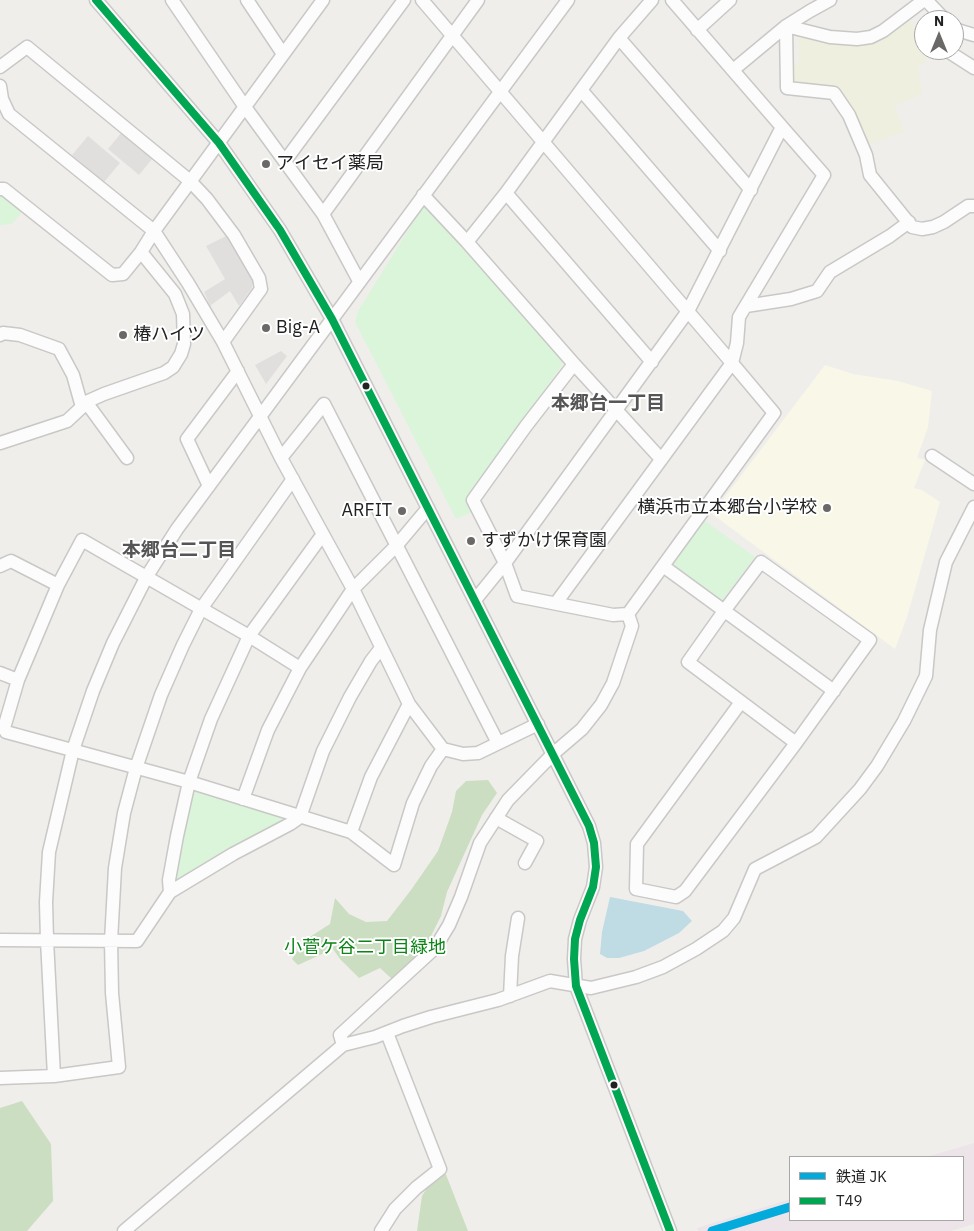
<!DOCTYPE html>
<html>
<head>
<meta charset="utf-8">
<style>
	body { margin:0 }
	#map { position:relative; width:974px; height:1231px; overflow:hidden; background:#f0eeeb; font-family:"IBM Plex Sans","Noto Sans JP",sans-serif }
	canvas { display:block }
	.legend { position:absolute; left:789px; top:1156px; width:175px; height:65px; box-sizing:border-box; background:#fff; border:1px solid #a7a7a7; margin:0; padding:6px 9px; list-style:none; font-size:15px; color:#222 }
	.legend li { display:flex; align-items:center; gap:10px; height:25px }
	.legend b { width:25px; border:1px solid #a7a7a7 }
	.north { position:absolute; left:914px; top:10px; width:50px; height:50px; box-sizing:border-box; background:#fff; border:1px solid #a7a7a7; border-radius:50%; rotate:0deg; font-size:14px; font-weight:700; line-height:20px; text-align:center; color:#222 }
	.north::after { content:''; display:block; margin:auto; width:18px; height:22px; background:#6a6968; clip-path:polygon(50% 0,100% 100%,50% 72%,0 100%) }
</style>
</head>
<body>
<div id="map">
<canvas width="974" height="1231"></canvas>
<ul class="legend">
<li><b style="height:6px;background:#02abdb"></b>鉄道 JK</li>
<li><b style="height:6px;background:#00a651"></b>T49</li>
</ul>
<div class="north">N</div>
</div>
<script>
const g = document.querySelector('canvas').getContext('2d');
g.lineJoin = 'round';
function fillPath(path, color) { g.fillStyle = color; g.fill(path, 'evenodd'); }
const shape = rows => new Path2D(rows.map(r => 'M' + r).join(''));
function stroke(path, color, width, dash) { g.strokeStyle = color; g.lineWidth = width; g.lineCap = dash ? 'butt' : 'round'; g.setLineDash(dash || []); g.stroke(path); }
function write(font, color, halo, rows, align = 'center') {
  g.font = font + ' "IBM Plex Sans","Noto Sans JP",sans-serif'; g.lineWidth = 4; g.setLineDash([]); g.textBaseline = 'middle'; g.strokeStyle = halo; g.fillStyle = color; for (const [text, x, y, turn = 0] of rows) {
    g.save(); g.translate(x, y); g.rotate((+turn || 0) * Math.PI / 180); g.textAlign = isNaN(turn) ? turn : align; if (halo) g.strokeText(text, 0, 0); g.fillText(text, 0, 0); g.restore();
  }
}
fillPath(shape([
	[974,1143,974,1224,951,1231,698,1231,697,1228,790,1199,790,1220,963,1220,963,1157,926,1157]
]), '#ede4e9');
fillPath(shape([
	[825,365,853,374,898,381,932,391,928,427,917,458,925,460,914,488,922,490,940,502,907,617,895,649,712,514]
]), '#f8f7e8');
fillPath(shape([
	[908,19,924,37,924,50,934,50,928,54,925,63,918,65,922,92,912,99,894,105,905,132,866,145,836,92,794,85,791,82,791,64,799,63,799,36,832,41,865,43,887,37]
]), '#efefdf');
fillPath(shape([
	[488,780,497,793,482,815,447,892,441,916,429,940,420,952,392,979,380,968,359,978,340,959,333,949,298,965,292,959,305,940,330,924,335,898,349,914,366,922,387,921,411,890,438,851,452,812,456,791,466,781],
	[22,1101,51,1144,53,1201,27,1231,0,1231,0,1108],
	[445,1172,468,1231,417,1231,422,1196,430,1183]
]), '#cbdec1');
fillPath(shape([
	[0,194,24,210,12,224,0,225],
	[422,208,428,208,563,360,562,365,469,499,472,512,456,519,355,322,358,311],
	[701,518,755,557,720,603,671,565],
	[198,791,283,816,285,819,284,825,183,880,176,878,175,872,190,796,193,792]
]), '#daf5da');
fillPath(shape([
	[122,132,153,158,139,175,108,149],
	[88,136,120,163,104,182,72,155],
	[228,235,253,281,252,288,239,306,230,291,210,306,204,292,225,279,206,246],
	[281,351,287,356,266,384,255,365]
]), '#e0dfde');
fillPath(shape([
	[610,897,683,911,692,921,679,933,644,951,619,958,607,958,600,954,602,932]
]), '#bfdbe3');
const minor = shape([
	[96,0,219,143,280,230,332,319,589,826,594,843,596,867,593,887,580,920,575,939,574,959,576,986,670,1231],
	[172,0,245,107,323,214,359,281],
	[247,0,283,54],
	[422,0,732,363,556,603],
	[926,0,945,20],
	[786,26,787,88,834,93,849,115,866,155,870,175,912,227,922,229,933,227,944,222,968,206,974,206],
	[786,26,830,37,857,39,871,37,883,31,924,0],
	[954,29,974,35],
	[697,30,730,0],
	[619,38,751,190],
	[946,50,974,68],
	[0,67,27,47,190,181,207,199,234,235,259,278,261,289,223,342],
	[733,70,786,26,810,11,830,0],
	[0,86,2,99,9,114,154,231,188,283,223,342,281,458,353,589,409,704,443,749,463,754,478,753,538,724],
	[581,90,720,251],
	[285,161,404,0],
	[0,189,4,189,112,275,123,274,141,252,154,231,323,0],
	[506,193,652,362],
	[423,195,467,242,574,364,661,459],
	[323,214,478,0],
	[467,242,506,193,619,38,652,0],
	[746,306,791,299,817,291,830,272,890,236,909,222],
	[0,335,3,333,20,335,59,349,73,375,82,407,86,402,104,394,164,373,173,367,181,354,184,344,183,314,175,294,141,252],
	[574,364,526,426,473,500,505,563,517,596,613,615,628,614,774,413,732,363,737,343,739,317,824,175,782,127],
	[86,402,127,458],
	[0,443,67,421,82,407],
	[932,456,974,484],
	[281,458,324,404,498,743],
	[209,486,187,439,238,371],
	[0,566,11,561,58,585],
	[663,566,834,691],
	[475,600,505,563,688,311,782,127,672,0],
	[0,673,18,680,4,728,6,732,189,782,351,832,394,865,413,803,431,766,443,749],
	[18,680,58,585,82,540,249,636,300,668],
	[741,702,637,844,636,889,676,897,685,891,796,743,870,640,761,562,724,611,688,662,796,743],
	[243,799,268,730,300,668,353,589,397,545,428,508],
	[496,818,537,841,525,863],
	[351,832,371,777,409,704],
	[170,892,169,880,177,836,189,782,211,719,249,636,323,534],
	[0,940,137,941,170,892,233,854,290,824,300,817,323,751,350,697,371,661,381,648],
	[510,996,512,956,518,918],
	[343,1045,340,1035,435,948,449,925,461,897,480,843,508,800,554,753,582,729,601,705,613,683,632,626,628,614],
	[54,1076,47,940,46,902,49,852,73,750,93,691,113,643,147,576,177,529,568,0],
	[0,1078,54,1076,119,1067,112,993,111,941,115,868,124,813,136,768,161,695,183,645,201,609,293,479],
	[124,1231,343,1045,375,1037,403,1026,431,1017,498,1000,550,981,591,988,636,977,663,967,696,949,723,931,734,918,755,869,816,837,860,789,877,766,904,721,926,676,930,630,946,562,974,507],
	[381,1231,395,1209,416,1188,440,1169,387,1033]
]);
stroke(minor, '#c9c8c7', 15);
stroke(minor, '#fdfcfc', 12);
stroke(shape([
	[96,0,219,143,280,230,332,319,589,826,594,843,596,867,593,887,580,920,575,939,574,959,576,986,670,1231]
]), '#00a651', 8);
stroke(shape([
	[712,1231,790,1207]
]), '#02abdb', 9);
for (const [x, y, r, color] of [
	[266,164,5,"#6a6968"],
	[266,328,5,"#6a6968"],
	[123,335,5,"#6a6968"],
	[366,386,4.5,"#222"],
	[827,508,5,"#6a6968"],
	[402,511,5,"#6a6968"],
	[471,541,5,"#6a6968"],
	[614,1085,4.5,"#222"]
]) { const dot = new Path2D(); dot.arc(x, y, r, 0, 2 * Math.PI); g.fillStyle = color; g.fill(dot); stroke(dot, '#fff', 2); }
write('18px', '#222', '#fff', [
	["アイセイ薬局",276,164],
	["Big-A",276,328],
	["椿ハイツ",133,335],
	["横浜市立本郷台小学校",817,508,"right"],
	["ARFIT",392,511,"right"],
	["すずかけ保育園",481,541]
], 'left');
write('18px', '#0c8416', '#fff', [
	["小菅ケ谷二丁目緑地",365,948]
]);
write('bold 19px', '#555', '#fff', [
	["本郷台一丁目",608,404],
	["本郷台二丁目",179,551]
]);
</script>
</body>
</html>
